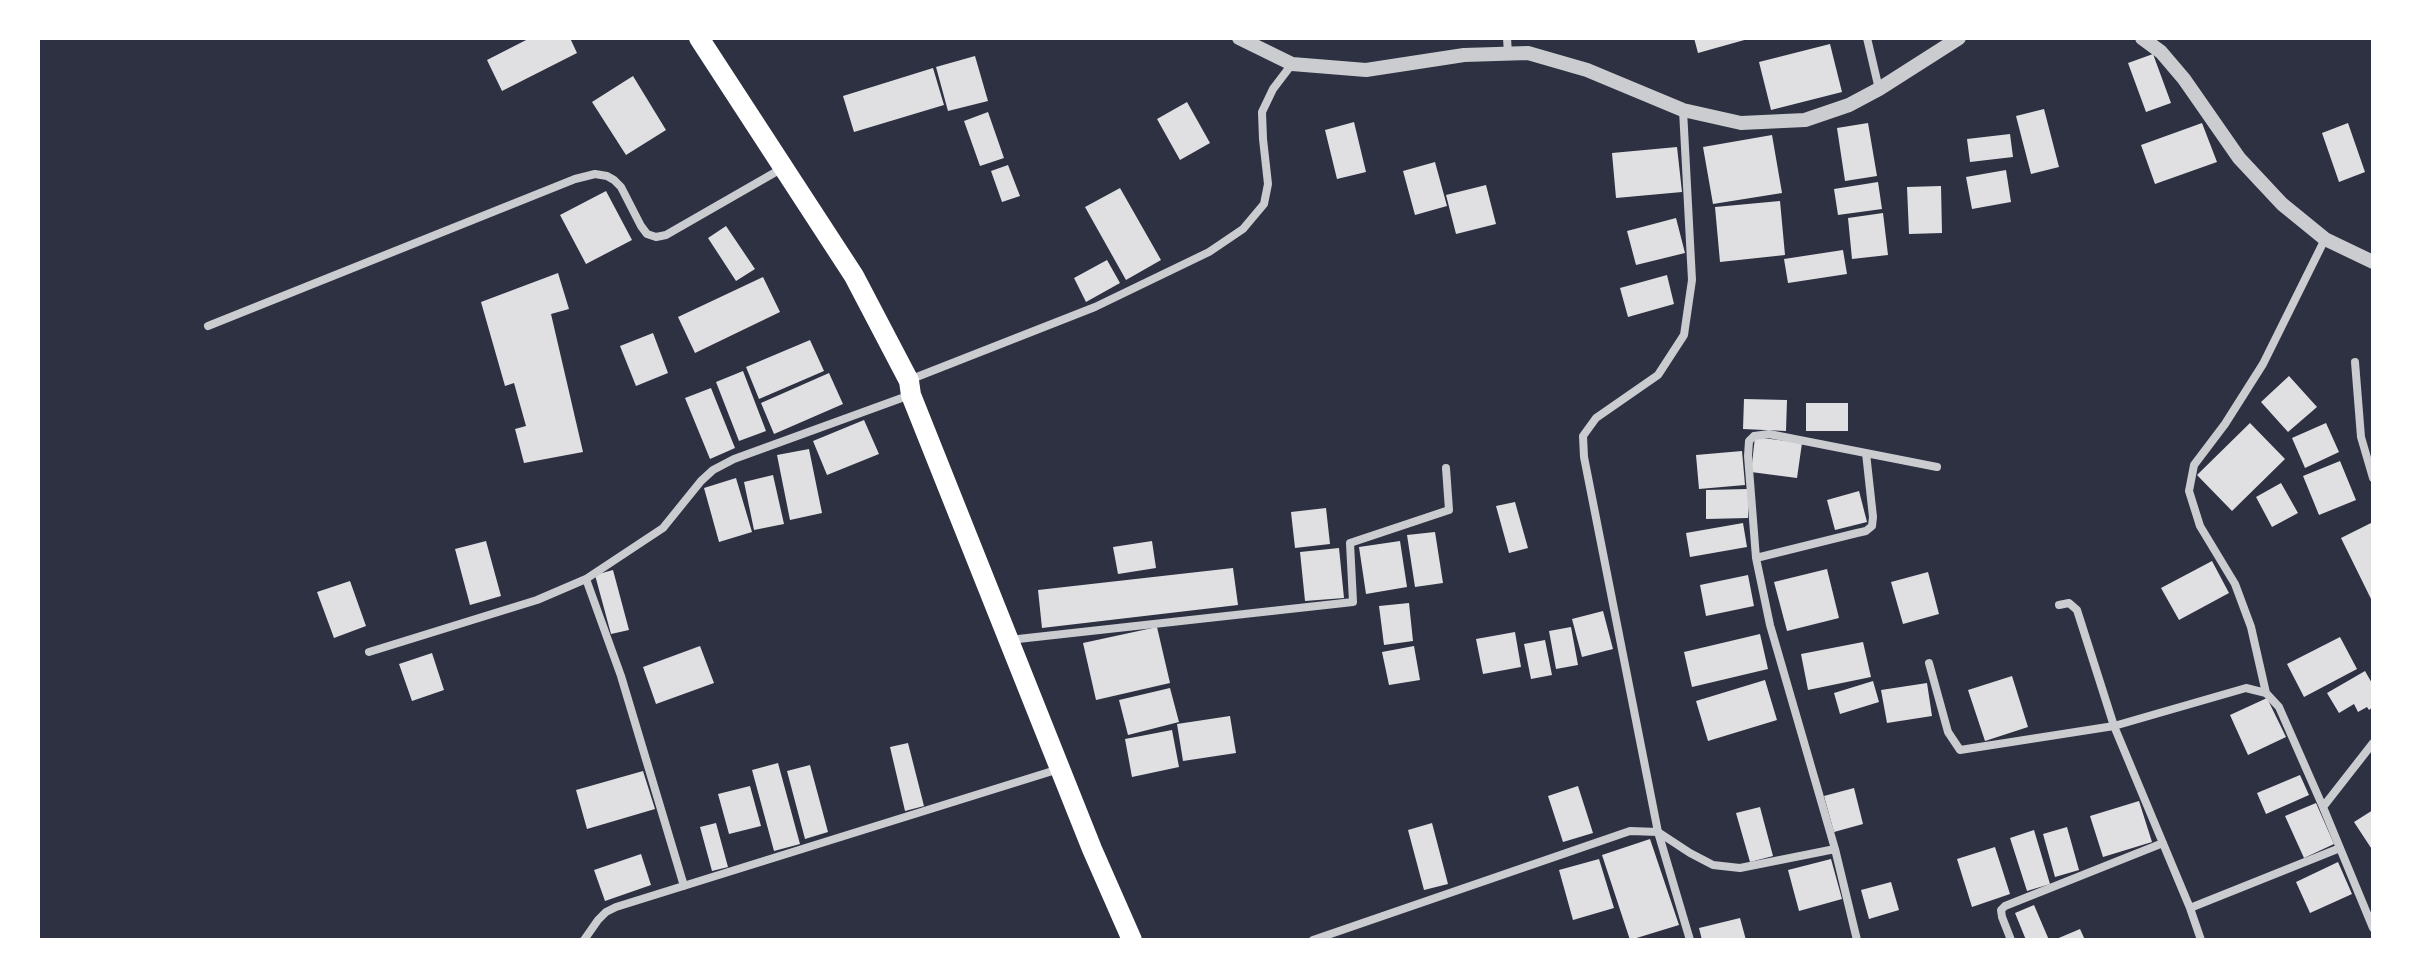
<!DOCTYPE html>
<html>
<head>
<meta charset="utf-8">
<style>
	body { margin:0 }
	#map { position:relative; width:2411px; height:978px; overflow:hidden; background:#2d3142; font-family:Jost,sans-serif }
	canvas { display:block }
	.frame { position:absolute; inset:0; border:40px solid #fff; pointer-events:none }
</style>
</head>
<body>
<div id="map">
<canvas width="2411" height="978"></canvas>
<div class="frame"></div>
</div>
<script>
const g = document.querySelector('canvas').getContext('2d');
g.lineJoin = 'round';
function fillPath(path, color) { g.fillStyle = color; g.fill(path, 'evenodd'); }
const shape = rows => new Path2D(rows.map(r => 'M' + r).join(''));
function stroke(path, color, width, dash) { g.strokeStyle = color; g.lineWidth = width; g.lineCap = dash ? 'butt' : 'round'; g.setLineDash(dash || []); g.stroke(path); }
fillPath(shape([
	[530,38,570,38,577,53,502,91,487,60],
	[1694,38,1748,38,1748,39,1698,53],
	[1830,44,1842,92,1771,110,1759,62],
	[2153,54,2171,103,2146,112,2128,63],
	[975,56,988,101,948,111,936,67],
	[933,68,944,105,854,132,843,96],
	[633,76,666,130,626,155,592,102],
	[1187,102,1210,143,1180,160,1157,119],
	[2044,109,2059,167,2031,174,2016,116],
	[988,112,1004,158,980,166,964,121],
	[1354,122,1366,172,1337,179,1325,130],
	[1868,123,1877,176,1845,181,1837,128],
	[2202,123,2217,162,2155,184,2141,145],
	[2348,123,2365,172,2339,182,2322,133],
	[2010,134,2013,157,1970,162,1967,139],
	[1772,135,1782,193,1713,204,1703,147],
	[1677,147,1682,192,1616,198,1612,153],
	[1435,162,1447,206,1415,215,1403,171],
	[1008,165,1020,196,1002,202,991,171],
	[2006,170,2011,202,1972,209,1966,177],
	[1878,182,1882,209,1838,215,1834,189],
	[1486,185,1496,224,1456,234,1446,195],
	[1941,186,1942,233,1909,234,1907,187],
	[1120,188,1161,260,1126,280,1085,207],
	[606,191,632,240,586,264,560,215],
	[1780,201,1785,255,1720,262,1715,207],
	[1883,213,1888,255,1852,259,1848,218],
	[1676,218,1685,253,1636,265,1627,231],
	[726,226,755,269,736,281,708,238],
	[1843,250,1847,274,1788,283,1784,259],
	[1107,260,1120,283,1086,302,1074,278],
	[558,273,569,309,551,314,583,452,524,463,515,429,526,426,514,383,505,386,481,302],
	[1667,275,1674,304,1628,317,1620,288],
	[763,277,780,312,695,353,678,317],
	[653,333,668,373,636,386,620,346],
	[810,340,824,371,759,399,746,367],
	[743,371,766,431,739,441,716,382],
	[829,373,843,404,774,434,761,403],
	[2289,376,2317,407,2288,432,2261,402],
	[711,388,735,448,710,459,685,398],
	[1744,399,1787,400,1786,431,1743,429],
	[1806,403,1848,403,1848,431,1806,431],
	[864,420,879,454,827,475,813,441],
	[2250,423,2285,459,2232,511,2197,475],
	[2326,423,2339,452,2305,468,2292,438],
	[1755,437,1802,443,1797,478,1751,472],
	[809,449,822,513,790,520,777,455],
	[1742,451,1745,485,1699,489,1696,455],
	[2340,461,2356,500,2319,515,2303,476],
	[773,475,784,524,754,530,744,482],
	[736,478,752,532,719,542,704,488],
	[2281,483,2298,513,2272,527,2256,497],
	[1748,489,1748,518,1706,519,1706,490],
	[1859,491,1867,522,1835,530,1827,500],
	[1515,502,1528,548,1509,553,1496,506],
	[1326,508,1330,544,1295,548,1291,512],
	[2373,522,2373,603,2341,538],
	[1743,523,1747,547,1690,557,1686,533],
	[1435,532,1443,583,1415,587,1407,535],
	[486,541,501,596,470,605,455,549],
	[1152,541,1156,568,1118,574,1113,547],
	[1400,541,1407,587,1366,594,1359,547],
	[1339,548,1344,598,1305,601,1300,552],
	[2212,561,2229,593,2179,620,2161,588],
	[1233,568,1238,605,1042,628,1038,590],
	[1827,569,1839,618,1787,631,1774,582],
	[613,570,629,630,611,634,595,575],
	[1928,572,1939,614,1903,624,1891,582],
	[1748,575,1754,606,1706,616,1700,585],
	[350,581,366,626,334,638,317,592],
	[1409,603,1413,641,1384,645,1379,606],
	[1603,611,1613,649,1582,657,1572,619],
	[1157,627,1170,683,1096,700,1083,643],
	[1571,627,1578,665,1556,669,1549,631],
	[1515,632,1521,667,1483,674,1476,639],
	[1760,634,1768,669,1692,687,1684,652],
	[2340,637,2357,669,2304,697,2287,664],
	[1545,640,1552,675,1531,679,1524,644],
	[1863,642,1871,677,1808,690,1801,654],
	[700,646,714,683,656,704,643,667],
	[1414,646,1420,680,1389,685,1382,652],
	[432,653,444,690,412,701,399,664],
	[2365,671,2373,685,2373,707,2369,710,2367,707,2358,712,2354,704,2339,713,2327,693],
	[2012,676,2028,727,1985,741,1968,690],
	[1765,680,1777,720,1708,741,1696,701],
	[1873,681,1879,702,1840,714,1834,693],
	[1927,683,1932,716,1887,723,1881,690],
	[1170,688,1179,722,1128,735,1119,700],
	[2267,698,2286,737,2248,755,2230,715],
	[1230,716,1236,753,1183,761,1177,724],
	[1172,730,1179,767,1132,777,1125,739],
	[908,743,924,806,905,811,890,747],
	[778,763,800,844,774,851,752,770],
	[810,765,828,832,805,839,787,771],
	[643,771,655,809,587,829,576,790],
	[2300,775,2309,795,2266,814,2257,793],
	[750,786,761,826,729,834,718,794],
	[1578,786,1593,833,1563,842,1548,796],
	[1854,788,1863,824,1834,832,1824,796],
	[2139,801,2152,842,2103,857,2090,816],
	[2316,803,2334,844,2304,858,2285,816],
	[1760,807,1773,856,1750,862,1736,813],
	[2373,810,2373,851,2354,822],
	[716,823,728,867,712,871,700,827],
	[1432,823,1448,884,1424,890,1408,830],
	[2067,827,2079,870,2055,877,2043,834],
	[2034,830,2050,884,2027,891,2010,838],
	[1650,839,1679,925,1630,940,1602,855],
	[1995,847,2010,894,1972,907,1957,859],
	[641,854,651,885,605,901,594,870],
	[1599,859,1614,908,1573,920,1559,870],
	[1831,859,1842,899,1799,911,1788,870],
	[2338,862,2352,894,2310,913,2296,882],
	[1891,882,1899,910,1869,919,1861,890],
	[2034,905,2049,940,2026,940,2015,913],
	[1740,918,1746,940,1702,940,1699,928],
	[2080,929,2085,940,2054,940]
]), '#e0e0e3');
stroke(shape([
	[1507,38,1508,53],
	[1867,38,1879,89],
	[1683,110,1692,280,1684,335,1658,375,1596,418,1583,436,1584,457,1658,832,1690,940],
	[208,326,575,179,595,174,607,176,614,180,621,187,641,226,647,234,656,237,666,235,781,169],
	[2355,362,2361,437,2373,478],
	[909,380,1095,307,1209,252,1243,229,1264,204,1268,184,1263,139,1262,112,1273,89,1292,64],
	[1756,558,1857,533,1866,531,1872,526,1873,517,1866,453],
	[586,579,621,676,684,886],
	[1009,640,1353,602,1350,543,1449,510,1446,468],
	[369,652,537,600,586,579,663,528,701,481,713,470,734,459,910,395],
	[1929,663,1948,732,1960,750,2114,726,2077,610,2069,603,2059,605],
	[2266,693,2251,627,2235,584,2200,526,2189,491,2194,465,2225,424,2263,364,2325,239],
	[2373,743,2323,807,2373,928],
	[1835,849,1857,940],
	[2190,908,2340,848],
	[584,940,598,920,606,912,616,907,1059,769],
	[1313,940,1630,831,1658,832,1690,853,1713,865,1740,868,1835,849,1770,625,1756,558,1748,456,1749,441,1754,436,1769,434,1937,467],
	[2011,940,2002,917,2001,910,2005,906,2163,843],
	[2201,940,2190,908,2114,726,2246,688,2266,693,2279,707,2323,807]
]), '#caccd0', 8);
stroke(shape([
	[1239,38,1292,64,1366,70,1464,55,1528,53,1587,70,1683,110,1741,123,1805,120,1849,105,1879,89,1959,38],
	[2142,38,2161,52,2184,79,2239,158,2282,204,2325,239,2373,262]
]), '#caccd0', 14);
stroke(shape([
	[699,38,854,276,909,381,911,395,1092,849,1132,940]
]), '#fff', 20);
</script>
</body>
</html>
